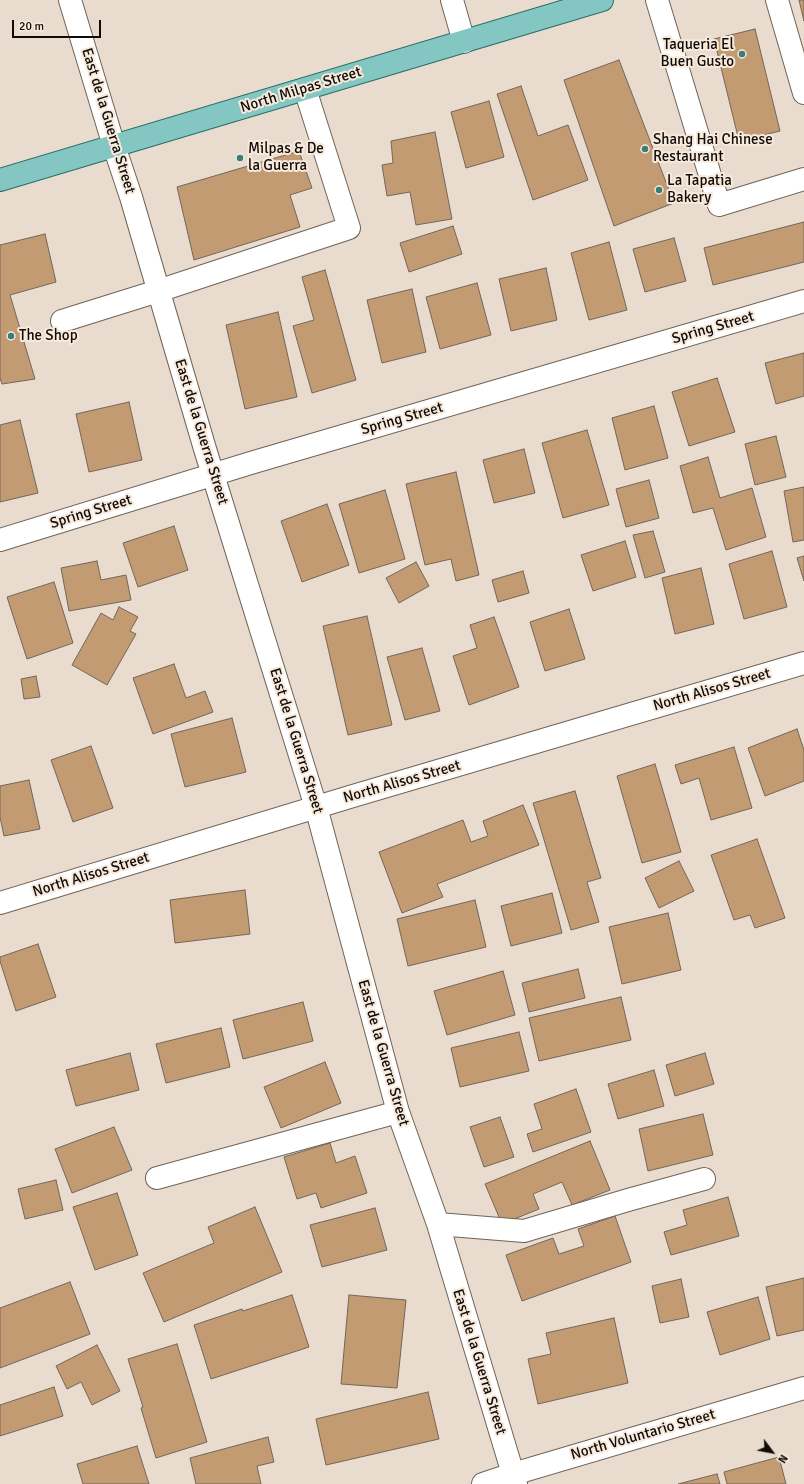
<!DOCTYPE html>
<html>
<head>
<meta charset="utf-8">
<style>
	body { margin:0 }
	#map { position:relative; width:804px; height:1484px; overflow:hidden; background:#e9dbce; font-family:Signika,sans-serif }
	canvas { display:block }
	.north { position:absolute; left:752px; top:1432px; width:40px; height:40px; -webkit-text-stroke:3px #f7e9db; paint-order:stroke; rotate:122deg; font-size:11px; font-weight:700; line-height:16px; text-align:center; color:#0f0b07 }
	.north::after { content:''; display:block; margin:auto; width:14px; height:18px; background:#0f0b07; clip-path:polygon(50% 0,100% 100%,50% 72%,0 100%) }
	.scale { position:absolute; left:12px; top:20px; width:89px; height:18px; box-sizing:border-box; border:2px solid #0f0b07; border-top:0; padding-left:5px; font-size:12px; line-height:14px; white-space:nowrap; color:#0f0b07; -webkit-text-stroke:3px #f7e9db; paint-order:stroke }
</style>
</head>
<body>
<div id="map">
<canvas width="804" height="1484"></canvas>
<div class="north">N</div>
<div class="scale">20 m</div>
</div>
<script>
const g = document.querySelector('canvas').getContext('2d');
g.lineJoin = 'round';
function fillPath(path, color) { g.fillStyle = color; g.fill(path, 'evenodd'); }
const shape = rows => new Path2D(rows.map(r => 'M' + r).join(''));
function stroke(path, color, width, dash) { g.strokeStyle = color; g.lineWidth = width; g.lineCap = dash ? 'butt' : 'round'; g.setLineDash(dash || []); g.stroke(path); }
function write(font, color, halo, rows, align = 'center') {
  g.font = font + ' Signika,sans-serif'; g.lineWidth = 4; g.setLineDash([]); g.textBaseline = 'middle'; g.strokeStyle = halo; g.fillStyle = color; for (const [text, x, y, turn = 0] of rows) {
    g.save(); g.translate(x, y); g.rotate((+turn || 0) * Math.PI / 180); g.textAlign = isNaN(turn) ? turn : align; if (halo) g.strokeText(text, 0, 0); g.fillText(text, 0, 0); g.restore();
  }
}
const building = shape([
	[799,0,804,0,804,21,799,0],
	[755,29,780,131,739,141,714,39,755,29],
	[619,60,674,203,614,226,564,80,619,60],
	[521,86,538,136,568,125,588,180,533,200,497,94,521,86],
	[489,101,504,157,466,168,451,112,489,101],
	[435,132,452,219,416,225,410,192,387,196,382,165,393,163,391,141,435,132],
	[299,151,312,188,290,195,300,227,194,260,177,187,299,151],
	[804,222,804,262,713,285,704,248,804,222],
	[453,226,462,254,409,272,400,243,453,226],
	[45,234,56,282,10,295,35,379,2,384,0,378,0,245,45,234],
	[674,238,686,281,645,292,633,249,674,238],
	[609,242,627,310,589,320,571,253,609,242],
	[546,268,557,320,511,331,499,279,546,268],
	[325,270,356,380,312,393,293,326,314,320,302,277,325,270],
	[477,283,491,335,440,349,426,297,477,283],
	[412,289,426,352,382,363,367,300,412,289],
	[278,312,297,397,245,409,226,325,278,312],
	[804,353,804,396,776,404,765,363,804,353],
	[717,378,735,432,689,446,672,392,717,378],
	[129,402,142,460,89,472,76,414,129,402],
	[654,406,668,458,625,470,612,418,654,406],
	[20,420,38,493,0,502,0,425,20,420],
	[587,430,609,505,563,518,542,443,587,430],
	[776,436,786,477,755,485,745,444,776,436],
	[524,449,535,493,494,503,483,460,524,449],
	[708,457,720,498,752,488,766,537,726,550,713,508,693,513,680,466,708,457],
	[456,472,479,575,456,581,451,559,425,565,406,484,456,472],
	[649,480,659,518,626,527,616,489,649,480],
	[804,487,804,540,793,542,784,491,804,487],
	[385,490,405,559,359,573,339,504,385,490],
	[327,504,349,565,302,582,281,521,327,504],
	[174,526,188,570,138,587,123,543,174,526],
	[653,531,665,572,645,578,633,535,653,531],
	[625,541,636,577,593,591,581,555,625,541],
	[772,551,787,607,744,619,729,564,772,551],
	[804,556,804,581,797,558,804,556],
	[97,561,101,580,126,575,131,600,69,611,61,568,97,561],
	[416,562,429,586,399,603,386,578,416,562],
	[701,568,714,624,675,634,662,578,701,568],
	[523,571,529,593,498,602,492,580,523,571],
	[54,582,73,643,27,659,7,597,54,582],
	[119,607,138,617,130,631,136,634,107,685,72,665,101,613,113,620,119,607],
	[569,609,585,659,545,671,530,622,569,609],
	[367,616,392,725,348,735,323,626,367,616],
	[494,617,519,687,469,705,453,656,477,648,470,625,494,617],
	[422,648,440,711,405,720,387,657,422,648],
	[174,664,186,698,205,691,213,712,153,734,133,678,174,664],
	[36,676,40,697,24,699,21,679,36,676],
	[232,718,246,772,185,787,171,734,232,718],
	[797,729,804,750,804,781,765,796,748,748,797,729],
	[91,746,113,808,73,822,51,760,91,746],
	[734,747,752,808,711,820,699,778,681,784,675,765,734,747],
	[655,764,681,852,642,863,617,776,655,764],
	[29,780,40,829,4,836,0,817,0,786,29,780],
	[575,791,601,878,587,882,599,922,571,930,533,803,575,791],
	[523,805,539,845,437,884,443,897,402,913,379,852,463,820,471,842,488,836,483,821,523,805],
	[757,839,785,918,755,928,750,915,734,920,711,855,757,839],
	[679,861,694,891,659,908,645,878,679,861],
	[245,890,250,934,175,943,170,900,245,890],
	[552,893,562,933,511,946,501,906,552,893],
	[475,900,486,947,408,966,397,919,475,900],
	[668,913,681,970,622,984,609,927,668,913],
	[38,944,56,997,16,1011,0,961,0,957,38,944],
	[578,969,585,998,529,1012,522,983,578,969],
	[503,971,515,1015,447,1035,434,991,503,971],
	[621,997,631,1040,539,1061,529,1018,621,997],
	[303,1002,313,1041,243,1059,233,1020,303,1002],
	[221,1028,230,1067,166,1083,156,1044,221,1028],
	[519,1032,529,1071,460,1087,451,1048,519,1032],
	[130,1053,139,1090,76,1106,66,1070,130,1053],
	[705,1053,714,1084,675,1096,666,1065,705,1053],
	[325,1062,341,1103,281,1128,264,1087,325,1062],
	[654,1070,664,1106,618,1119,608,1084,654,1070],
	[576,1089,591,1132,533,1152,527,1134,542,1129,534,1104,576,1089],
	[703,1114,713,1155,648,1171,639,1129,703,1114],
	[500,1117,514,1157,484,1167,470,1127,500,1117],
	[114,1127,132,1170,72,1193,55,1149,114,1127],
	[590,1141,610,1190,572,1205,562,1182,533,1194,539,1209,502,1224,485,1184,590,1141],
	[330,1143,336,1163,355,1156,367,1193,321,1208,316,1193,297,1199,284,1157,330,1143],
	[56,1180,63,1210,25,1219,18,1189,56,1180],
	[117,1193,138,1255,95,1270,73,1207,117,1193],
	[728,1197,739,1236,671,1255,664,1232,687,1225,683,1210,728,1197],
	[255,1207,282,1272,164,1322,143,1273,214,1243,208,1227,255,1207],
	[375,1208,387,1250,322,1267,310,1225,375,1208],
	[615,1216,631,1262,522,1301,506,1255,553,1238,559,1254,584,1246,578,1229,615,1216],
	[804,1278,804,1330,777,1336,766,1287,804,1278],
	[681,1279,689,1317,660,1323,652,1286,681,1279],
	[70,1282,90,1334,0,1368,0,1308,70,1282],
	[292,1295,309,1347,211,1379,194,1325,242,1309,243,1311,292,1295],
	[349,1295,406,1300,397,1388,341,1384,349,1295],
	[758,1297,770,1339,720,1355,707,1312,758,1297],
	[614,1318,628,1383,538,1404,528,1359,551,1354,546,1333,614,1318],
	[177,1344,207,1442,156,1458,141,1408,143,1407,128,1359,177,1344],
	[97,1345,120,1391,92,1405,81,1382,67,1389,56,1366,97,1345],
	[54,1387,63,1416,0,1436,0,1405,54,1387],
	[428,1392,439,1439,326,1465,316,1419,428,1392],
	[268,1437,274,1462,257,1466,261,1484,196,1484,190,1458,268,1437],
	[137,1446,149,1484,83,1484,77,1464,137,1446],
	[779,1457,786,1484,727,1484,724,1472,779,1457],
	[717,1474,720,1484,678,1484,717,1474]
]);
fillPath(building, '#c29b72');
stroke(building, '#72665a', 1);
const minor = shape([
	[70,0,114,146,131,197,205,449,316,807,398,1112,438,1224,516,1484],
	[452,0,464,42],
	[657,0,719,205,804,179],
	[777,0,804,93],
	[62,321,158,291,349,228,305,89],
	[0,540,254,462,804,301],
	[0,903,353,796,804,663],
	[157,1178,398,1112],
	[438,1224,524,1231,628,1200,704,1179],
	[483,1484,513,1474,804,1388]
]);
const major = shape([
	[0,180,602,0]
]);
stroke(minor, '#706458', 24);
stroke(major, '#266d66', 24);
stroke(minor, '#fff', 22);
stroke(major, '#84c7c2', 22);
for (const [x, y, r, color] of [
	[742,54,4,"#377e78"],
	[645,149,4,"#377e78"],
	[240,158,4,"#377e78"],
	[659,190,4,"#377e78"],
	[11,336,4,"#377e78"]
]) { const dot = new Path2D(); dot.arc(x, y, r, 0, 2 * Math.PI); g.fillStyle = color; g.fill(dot); stroke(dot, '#f7e9db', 1.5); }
write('15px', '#0f0b07', '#f7e9db', [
	["Taqueria El",734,45,"right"],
	["Buen Gusto",734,62,"right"],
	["Shang Hai Chinese",653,140],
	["Restaurant",653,157],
	["Milpas & De",248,149],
	["la Guerra",248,166],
	["La Tapatia",667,181],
	["Bakery",667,198],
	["The Shop",19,336]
], 'left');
write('15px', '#0f0b07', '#f7e9db', [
	["North Milpas Street",301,90,-17],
	["East de la Guerra Street",108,121,73],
	["Spring Street",713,328,-16],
	["Spring Street",402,419,-16],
	["East de la Guerra Street",201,432,73],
	["Spring Street",91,512,-17],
	["North Alisos Street",712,690,-16],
	["East de la Guerra Street",296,741,73],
	["North Alisos Street",402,782,-16],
	["North Alisos Street",91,875,-17],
	["East de la Guerra Street",383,1053,74],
	["East de la Guerra Street",479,1362,73],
	["North Voluntario Street",643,1435,-16]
]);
</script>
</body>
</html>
